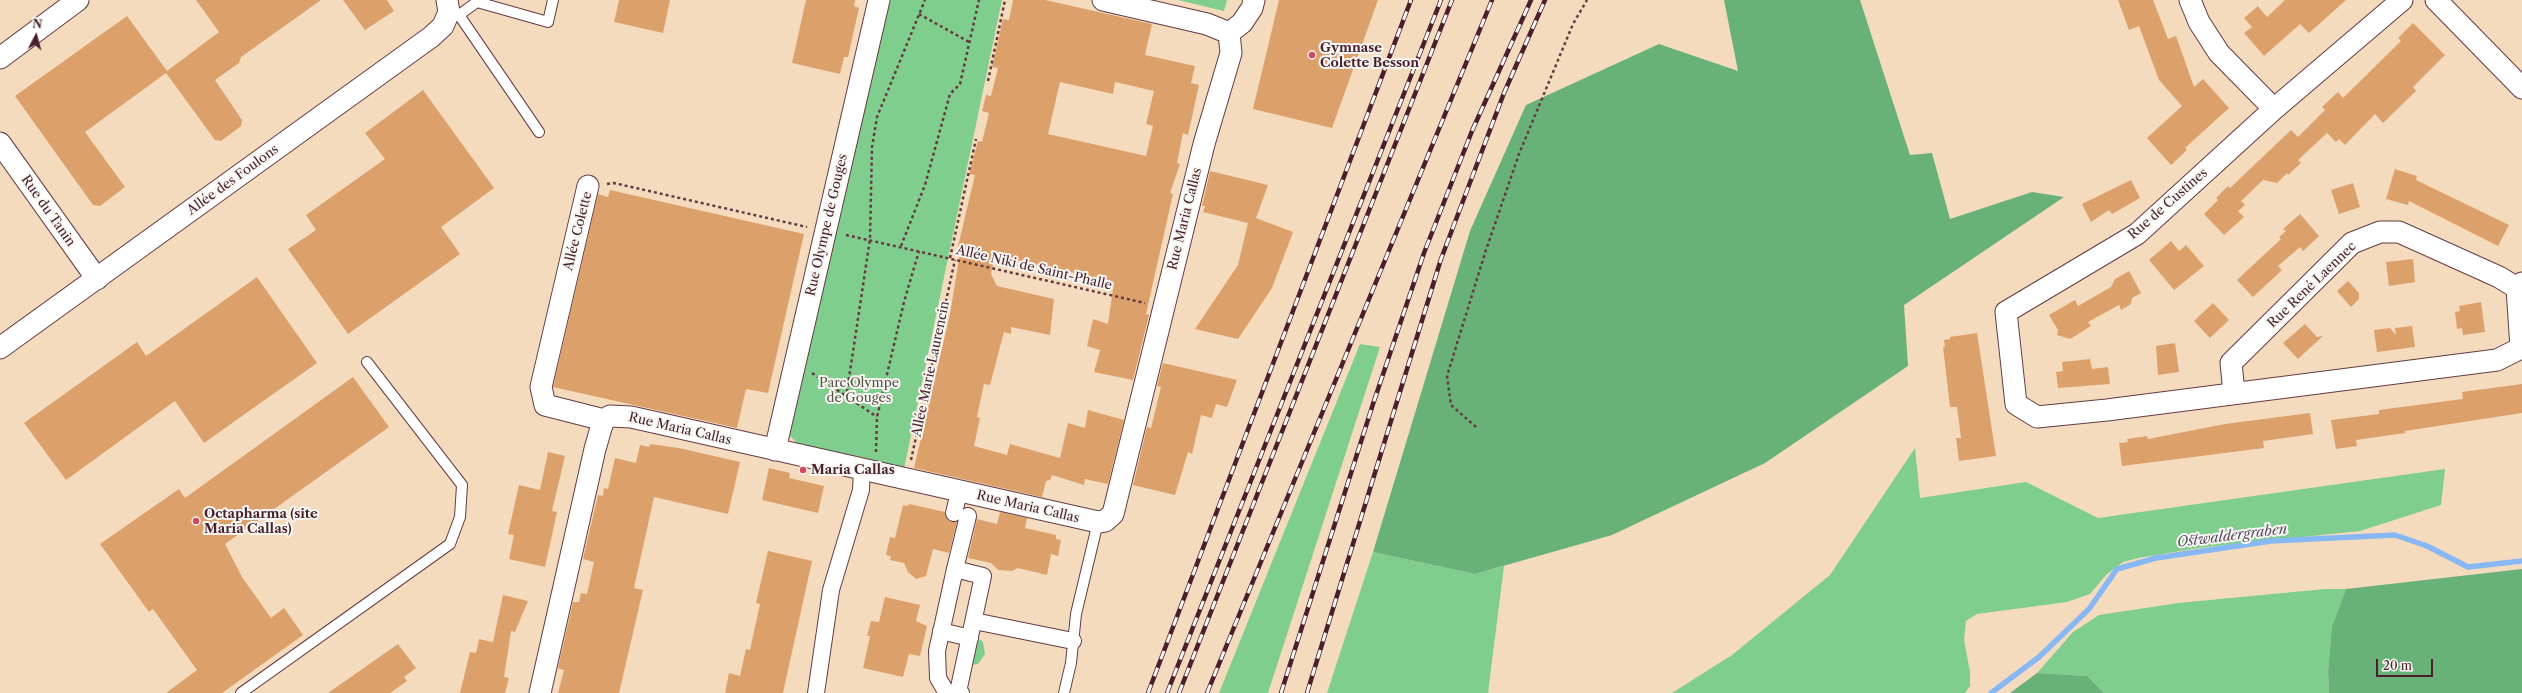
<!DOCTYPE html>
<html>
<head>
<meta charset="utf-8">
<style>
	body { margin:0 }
	#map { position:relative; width:2522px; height:693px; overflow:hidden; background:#f4dbbe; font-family:"Libre Caslon Text",serif }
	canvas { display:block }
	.north { position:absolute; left:16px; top:16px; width:40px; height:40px; -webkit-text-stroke:3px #f6f6f2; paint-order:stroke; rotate:6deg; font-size:11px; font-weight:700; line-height:16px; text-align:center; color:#4a1f2b }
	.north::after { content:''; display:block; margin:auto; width:14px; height:18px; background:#4a1f2b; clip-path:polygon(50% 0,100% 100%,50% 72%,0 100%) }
	.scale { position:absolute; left:2376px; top:659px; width:57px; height:18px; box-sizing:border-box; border:2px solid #4a1f2b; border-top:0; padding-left:5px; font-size:12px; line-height:14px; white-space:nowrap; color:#4a1f2b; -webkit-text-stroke:3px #f6f6f2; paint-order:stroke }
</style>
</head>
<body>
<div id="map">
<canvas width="2522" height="693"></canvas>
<div class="north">N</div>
<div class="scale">20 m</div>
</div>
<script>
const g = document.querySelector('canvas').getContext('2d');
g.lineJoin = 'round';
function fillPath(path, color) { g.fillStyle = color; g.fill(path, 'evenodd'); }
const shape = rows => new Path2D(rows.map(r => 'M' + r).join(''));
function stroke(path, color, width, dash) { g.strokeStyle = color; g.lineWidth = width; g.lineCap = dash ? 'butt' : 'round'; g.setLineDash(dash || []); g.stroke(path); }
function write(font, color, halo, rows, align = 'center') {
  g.font = font + ' "Libre Caslon Text",serif'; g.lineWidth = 4; g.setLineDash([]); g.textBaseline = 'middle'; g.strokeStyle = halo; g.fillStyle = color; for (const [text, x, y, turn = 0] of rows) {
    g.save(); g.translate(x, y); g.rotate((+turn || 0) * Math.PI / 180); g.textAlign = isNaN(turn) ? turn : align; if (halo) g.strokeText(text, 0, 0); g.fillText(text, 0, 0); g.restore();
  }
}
fillPath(shape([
	[886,0,1002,0,904,469,799,445,788,434],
	[1178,0,1227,0,1224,11],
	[1360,344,1380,347,1268,693,1219,693],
	[1915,448,1920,498,2026,482,2098,518,2445,469,2441,505,2360,531,2198,548,2138,558,2123,562,2106,575,2090,594,2067,602,1977,614,1966,621,1964,640,1970,672,1970,686,1965,693,1672,693,1732,655,1830,575],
	[1373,552,1475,574,1504,566,1488,693,1327,693],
	[2325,589,2346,589,2332,626,2328,672,2329,693,2104,693,2087,676,2037,673,2073,632,2099,615,2178,603],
	[973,635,983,642,985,654,978,664,966,666]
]), '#80ce8d');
fillPath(shape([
	[1724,0,1860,0,1910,155,1932,153,1950,219,2032,192,2064,197,1904,305,1908,366,1765,463,1612,535,1475,574,1373,552,1470,231,1526,105,1659,44,1738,71],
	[2522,569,2522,693,2329,693,2328,672,2332,626,2346,589],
	[2037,673,2087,676,2104,693,2010,693]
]), '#68b178');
stroke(shape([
	[1991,693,2039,657,2089,609,2117,569,2156,558,2271,541,2395,535,2427,546,2468,567,2522,561]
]), '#88b8f4', 5.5);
fillPath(shape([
	[196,0,321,0,241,57,239,63,215,80,242,120,241,126,221,141,215,140,166,73,85,132,125,187,100,206,93,205,15,96,127,16,167,71,219,32],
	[343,0,387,0,394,11,365,30],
	[619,0,670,0,663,33,614,22],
	[806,0,855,0,854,6,859,8,848,57,844,57,840,74,792,63],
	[1013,0,1045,0,1152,24,1145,55,1195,66,1191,83,1199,85,1188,135,1183,133,1177,163,1180,164,1170,193,1173,194,1146,314,1149,315,1133,380,1094,372,1100,350,1087,346,1093,319,1108,324,1114,282,995,255,991,274,997,286,1054,299,1050,335,1011,327,1011,334,1004,332,990,385,984,384,977,417,980,418,974,446,1007,455,1010,444,1060,458,1068,423,1085,428,1088,410,1124,420,1108,484,1085,479,1084,485,1052,475,1050,480,1046,481,1042,497,914,468,950,314,961,247,958,246,975,175,969,174,978,141,982,142,989,113,982,111,986,95,991,96,998,68,992,67,1003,19,1009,20],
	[1060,82,1113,94,1115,82,1154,91,1146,124,1153,126,1146,156,1048,134],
	[1279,0,1378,0,1332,128,1253,109],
	[2118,0,2153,0,2168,39,2176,36,2194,87,2203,79,2229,108,2185,148,2187,150,2171,165,2147,138,2182,106,2159,80,2139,26,2129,30],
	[2285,0,2346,0,2309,33,2300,24,2264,56,2244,33,2252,27,2244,18,2258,6,2267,17],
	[2413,23,2445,55,2413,87,2416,91,2383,123,2375,114,2345,145,2339,139,2336,142,2327,133,2298,160,2301,163,2288,175,2287,173,2277,183,2263,180,2241,201,2245,205,2238,211,2244,217,2224,235,2204,214,2218,200,2216,198,2228,186,2230,188,2291,130,2298,137,2325,110,2322,107,2338,92,2343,98,2401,41,2398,38],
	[423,90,494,188,441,227,460,254,348,334,288,249,316,230,306,215,385,159,365,133],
	[2395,169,2417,176,2416,180,2509,225,2498,246,2409,201,2408,205,2386,199],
	[1210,171,1268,185,1256,218,1293,232,1272,288,1238,339,1195,329,1238,265,1248,223,1203,212,1205,206,1202,206],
	[2131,180,2140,198,2112,214,2109,210,2091,222,2082,204],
	[2353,183,2360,207,2339,214,2331,190],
	[610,190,804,234,768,393,746,389,737,428,553,387,598,194,608,197],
	[2300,214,2319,236,2303,251,2300,247,2278,266,2282,270,2253,297,2237,280,2281,239,2279,237,2286,231,2283,229],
	[2171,241,2179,251,2186,245,2204,266,2174,290,2149,260],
	[2413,259,2415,282,2389,286,2386,262],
	[2129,271,2141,293,2132,298,2131,304,2121,310,2119,305,2088,322,2091,326,2070,339,2057,335,2058,330,2049,315,2075,300,2078,306,2111,287,2115,279],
	[257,277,317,363,204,443,175,401,66,480,24,423,137,342,146,356],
	[2348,281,2359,293,2359,299,2351,307,2337,291],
	[2481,302,2485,332,2463,335,2462,328,2457,329,2455,312,2460,311,2459,306],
	[2213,303,2229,320,2210,338,2194,321],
	[2305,324,2317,337,2323,336,2298,359,2283,343],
	[2412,326,2415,347,2377,352,2374,330,2390,328,2396,335,2395,328],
	[1977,333,1996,456,1959,461,1956,438,1961,438,1957,407,1950,407,1943,347,1945,347,1944,340,1950,339,1950,337],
	[2175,343,2179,372,2158,375,2156,346],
	[2090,359,2092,369,2108,367,2110,384,2058,388,2056,372,2063,371,2062,362],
	[1163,363,1237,380,1227,407,1216,404,1212,418,1201,415,1192,454,1188,452,1175,495,1133,485,1147,427,1151,428,1161,387,1157,386],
	[353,377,389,427,225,544,242,577,271,618,284,608,303,635,222,693,166,693,197,670,153,609,149,612,100,544,179,489,185,498],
	[2522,384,2522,413,2405,431,2405,433,2356,440,2357,446,2336,449,2331,420,2379,414,2379,410,2463,399,2462,392],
	[2310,413,2313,434,2263,441,2264,448,2122,466,2119,443,2128,442,2127,439,2147,436,2148,439,2225,424],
	[650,444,679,448,740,462,728,514,654,497,634,588,643,590,619,693,558,693,564,670,558,668,573,602,579,602,581,593,587,594,594,562,583,559,598,495,603,496,604,488,608,489,615,458,636,463,640,445,649,447],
	[548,452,565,456,552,511,557,512,545,567,509,559,514,535,508,534,519,485,540,490],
	[769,468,790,473,789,478,824,486,818,513,762,500],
	[909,504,945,512,948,520,957,522,949,553,933,549,926,576,916,579,908,572,904,563,890,560,891,556,886,555,890,537,895,538,903,505,908,506],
	[1000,512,1027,518,1025,528,1056,535,1056,539,1061,540,1058,556,1051,554,1047,575,1018,568,1012,571,998,570,991,563,968,558,977,519,997,524],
	[768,551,812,561,783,693,725,693,729,673,740,676,746,649,750,650,760,604,756,603],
	[503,595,528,601,515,632,511,631,504,677,509,678,505,693,460,693,470,652,476,653,479,639,493,642],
	[885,597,920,605,916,621,927,626,920,656,909,654,903,677,863,668,870,636,867,636,871,621,879,622],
	[398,644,416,668,404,677,407,681,390,693,328,693]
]), '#dca16a');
const service = shape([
	[453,13,459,15,477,2,548,22,553,0],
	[459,15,539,132],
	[241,693,450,544,460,517,462,485,367,362],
	[1064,693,1071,663,1076,614,1098,522]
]);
const pedestrian = shape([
	[954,513,959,492],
	[955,569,968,516],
	[974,621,1073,641],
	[941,631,970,638],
	[945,690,938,678,937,651,955,569,983,576,958,692,961,693],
	[816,693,831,590,861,490,862,469]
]);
const minor = shape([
	[2190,0,2199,22,2219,53,2274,109],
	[2402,0,2274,109,2137,234,2006,312,2016,404,2037,417,2107,410,2497,360,2521,348,2517,288,2522,283],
	[2436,0,2522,88],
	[1229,33,1242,23,1252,8,1254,0],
	[0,58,78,0],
	[0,143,97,279],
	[588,186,541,387,545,405,604,420],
	[0,348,431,37,443,26,449,12,447,0],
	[2234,392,2231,363,2352,243,2380,232,2399,232,2499,277,2517,288],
	[775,450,879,0],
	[540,693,595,449,601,428,604,420,610,416,631,417,1098,522,1105,521,1113,514,1204,144,1231,53,1229,33,1207,24,1103,0]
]);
stroke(service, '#643b41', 12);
stroke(pedestrian, '#643b41', 18);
stroke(minor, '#643b41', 23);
stroke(shape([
	[919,14,969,42],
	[988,81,1005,0],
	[607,184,614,183,807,227],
	[846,235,1145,303],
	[901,246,925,185,950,94,960,84,979,0],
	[950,258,976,139],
	[812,373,877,417],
	[846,398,870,239,872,147,877,117,925,0],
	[1476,427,1451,405,1447,376,1485,253,1519,154,1573,24,1587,0],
	[876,452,877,417,904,302,919,251],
	[911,460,955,260]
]), '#643b41', 2.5, [3, 3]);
stroke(service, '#fff', 10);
stroke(pedestrian, '#fff', 16);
stroke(minor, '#fff', 21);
const rail = shape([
	[1148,693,1411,0],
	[1167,693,1441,0],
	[1179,693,1452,0],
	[1207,693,1492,0],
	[1281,693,1373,404,1424,253,1472,131,1531,0],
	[1307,693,1441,259,1504,93,1545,0]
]);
stroke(rail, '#4a1f2b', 4.5);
stroke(rail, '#f6f6f2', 3, [9]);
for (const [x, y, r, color] of [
	[1312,55,4,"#d1495b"],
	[803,470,4,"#d1495b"],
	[196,521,4,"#d1495b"]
]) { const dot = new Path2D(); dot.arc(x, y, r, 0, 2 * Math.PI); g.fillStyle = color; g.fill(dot); stroke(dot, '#f6f6f2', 1.5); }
write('bold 13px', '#4a1f2b', '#f6f6f2', [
	["Gymnase",1320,48],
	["Colette Besson",1320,63],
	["Maria Callas",811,470],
	["Octapharma (site",204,514],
	["Maria Callas)",204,529]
], 'left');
write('13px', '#4a1f2b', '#f6f6f2', [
	["Allée des Foulons",233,180,-36],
	["Rue de Custines",2168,204,-41],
	["Rue du Tanin",48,211,55],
	["Rue Maria Callas",1185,219,-76],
	["Rue Olympe de Gouges",827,225,-77],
	["Allée Colette",578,231,-76],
	["Allée Niki de Saint-Phalle",1034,268,13],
	["Rue René Laennec",2312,285,-44],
	["Allée Marie Laurencin",931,369,-78],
	["Rue Maria Callas",680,429,13],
	["Rue Maria Callas",1028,507,13]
]);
write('13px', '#5a5448', '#f6f6f2', [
	["Parc Olympe",859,383],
	["de Gouges",859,398]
]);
write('italic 14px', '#5d4d67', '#f6f6f2', [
	["Ostwaldergraben",2232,536,-7]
]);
</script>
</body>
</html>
